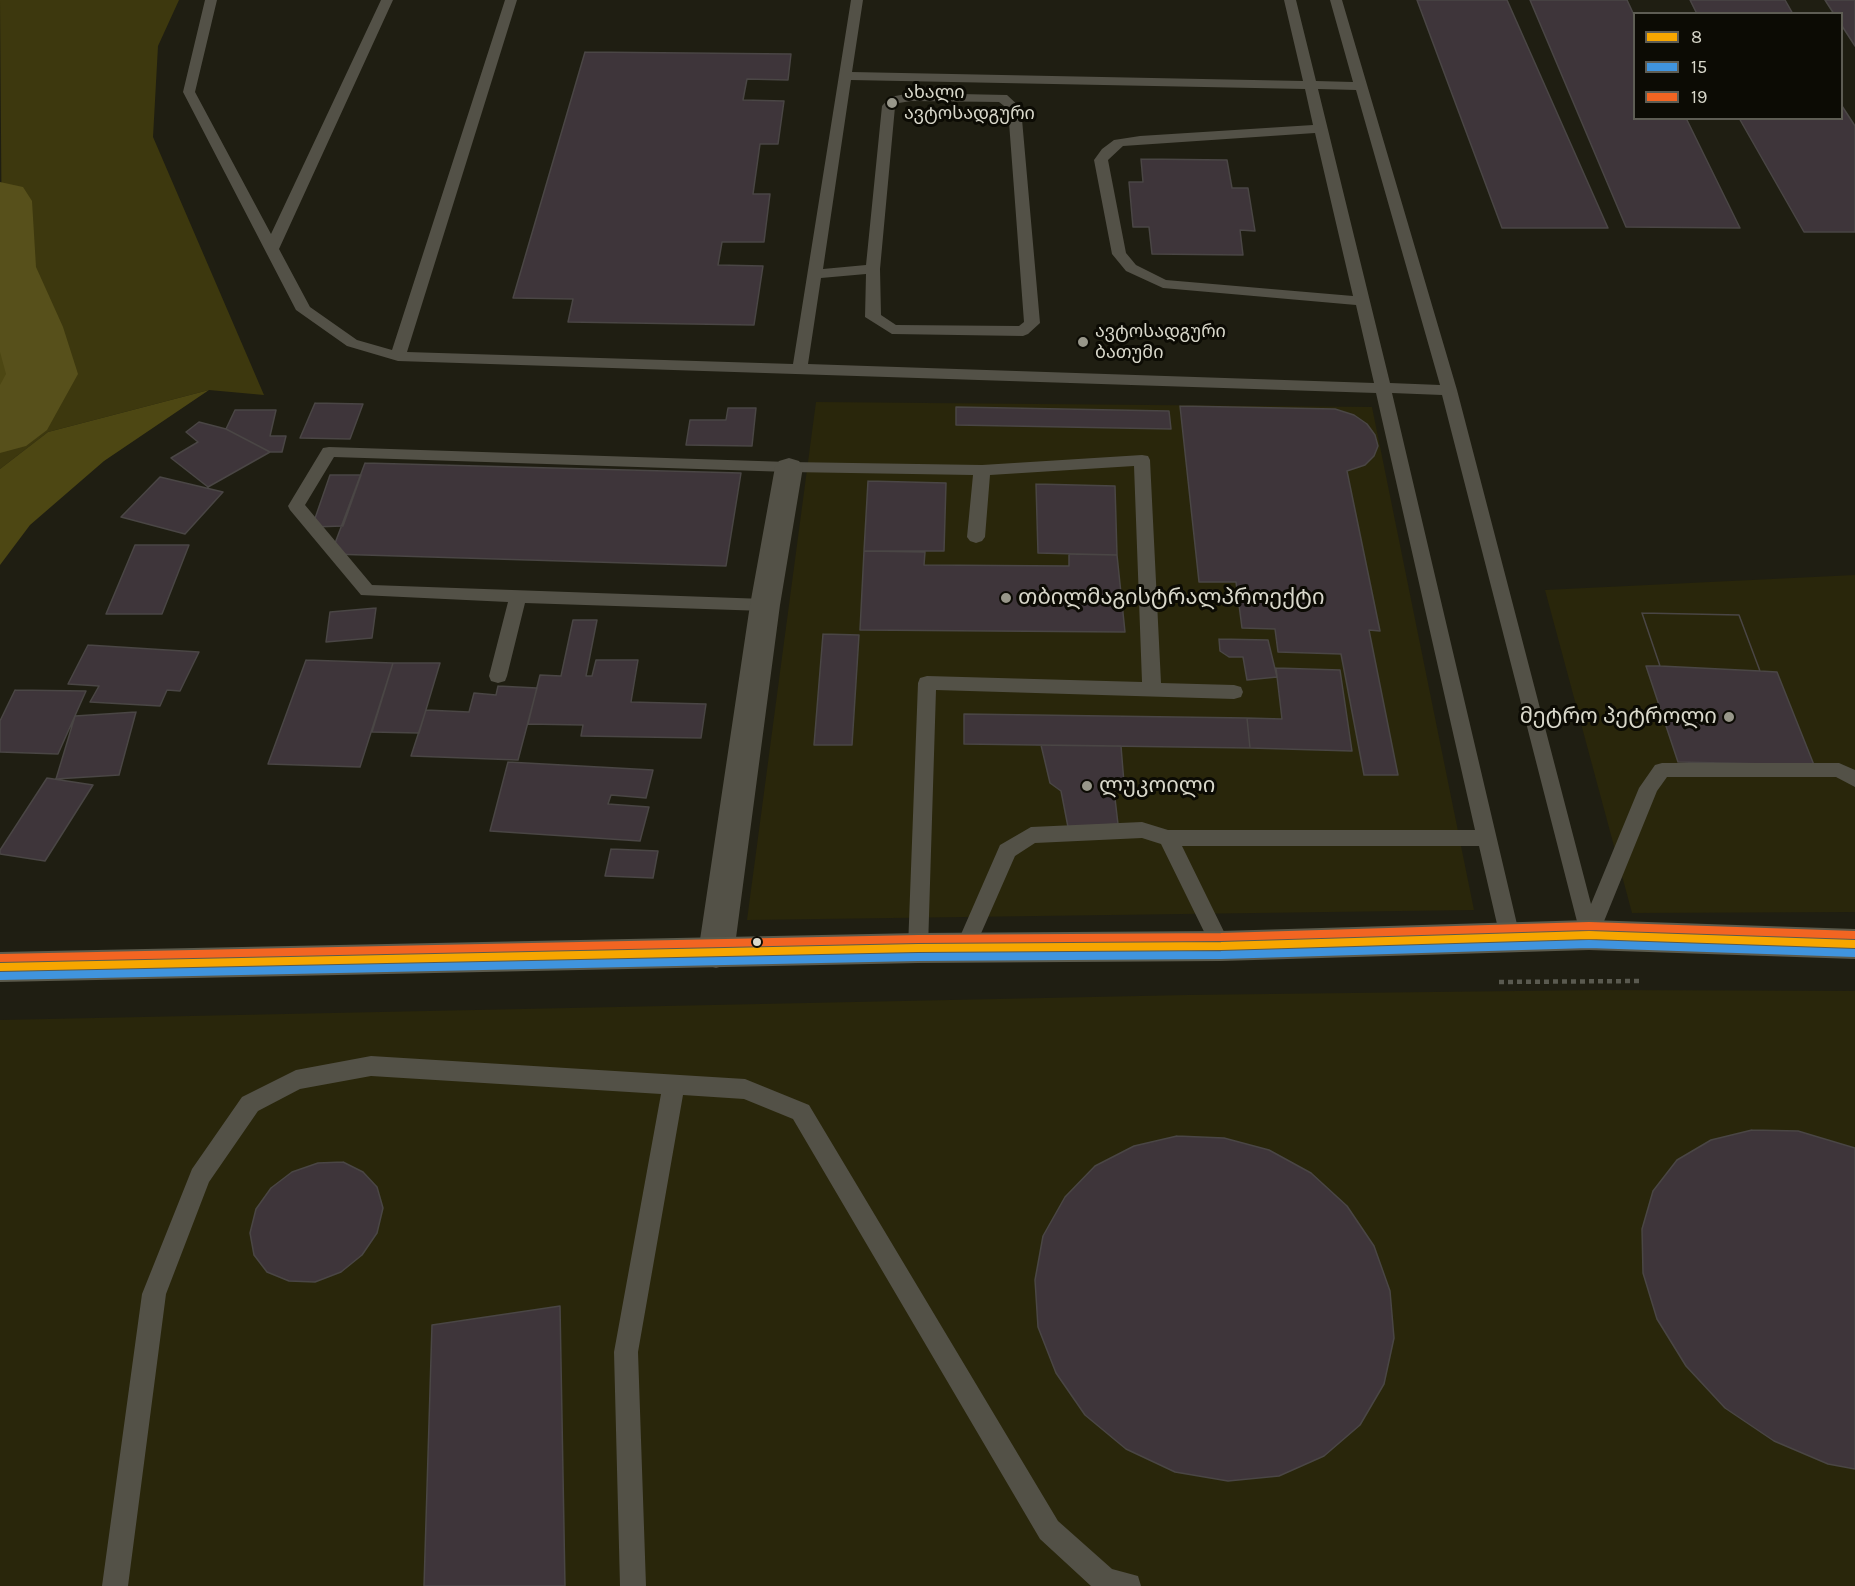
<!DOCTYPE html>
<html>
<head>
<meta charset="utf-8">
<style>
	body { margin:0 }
	#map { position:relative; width:1855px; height:1586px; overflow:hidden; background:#1f1e12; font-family:Karla,sans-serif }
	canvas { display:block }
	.legend { position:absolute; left:1633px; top:12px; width:210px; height:108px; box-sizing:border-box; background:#0c0b04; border:2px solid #5e5d54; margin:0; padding:8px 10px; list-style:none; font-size:18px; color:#d9d8cb }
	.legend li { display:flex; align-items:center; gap:12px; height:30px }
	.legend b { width:30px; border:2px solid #5e5d54 }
</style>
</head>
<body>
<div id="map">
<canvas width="1855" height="1586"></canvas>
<ul class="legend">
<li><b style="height:8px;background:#f7a600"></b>8</li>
<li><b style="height:8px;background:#4094de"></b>15</li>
<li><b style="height:8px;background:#f26522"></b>19</li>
</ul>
</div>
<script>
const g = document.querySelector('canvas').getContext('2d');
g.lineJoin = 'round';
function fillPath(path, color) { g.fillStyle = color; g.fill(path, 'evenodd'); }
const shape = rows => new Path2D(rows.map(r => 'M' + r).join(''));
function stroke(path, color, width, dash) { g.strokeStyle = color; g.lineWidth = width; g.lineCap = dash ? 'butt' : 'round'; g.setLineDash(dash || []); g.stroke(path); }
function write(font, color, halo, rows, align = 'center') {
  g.font = font + ' Karla,"Noto Sans Georgian",sans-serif'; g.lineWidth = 6; g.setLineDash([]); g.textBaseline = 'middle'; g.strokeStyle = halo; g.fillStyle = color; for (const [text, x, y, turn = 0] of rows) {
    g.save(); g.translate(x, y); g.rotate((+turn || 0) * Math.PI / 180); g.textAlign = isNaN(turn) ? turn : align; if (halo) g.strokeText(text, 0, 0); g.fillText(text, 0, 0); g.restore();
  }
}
fillPath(shape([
	[816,402,1372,407,1474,910,747,920],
	[1855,575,1855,912,1632,913,1545,590],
	[1598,990,1855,991,1855,1586,0,1586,0,1020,1187,995]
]), '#29260b');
fillPath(shape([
	[0,0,179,0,158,46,153,137,264,395,209,390,48,432,0,469,0,429,21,413,28,327,2,267]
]), '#3d380e');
fillPath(shape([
	[0,209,2,267,28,327,42,374,21,413,0,429],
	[209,390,104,461,30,525,0,565,0,469,48,432]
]), '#4d4713');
fillPath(shape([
	[0,182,23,187,32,201,36,267,63,327,78,374,47,430,26,446,0,453,0,385,6,374,0,352,0,182]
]), '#57501b');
const building = shape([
	[1417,0,1507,0,1608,228,1502,228,1417,0],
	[1530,0,1627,0,1634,15,1634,118,1686,118,1740,228,1626,227,1530,0],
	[1690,0,1785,0,1793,14,1697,14,1690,0],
	[1825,0,1855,0,1855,46,1842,26,1842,14,1834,14,1825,0],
	[585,52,791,54,788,80,747,79,743,100,784,101,778,144,760,144,753,194,770,194,764,242,722,242,718,265,763,266,754,325,568,322,573,299,513,298,585,52],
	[1842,106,1855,126,1855,232,1804,232,1739,118,1842,118,1842,106],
	[1141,159,1227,160,1232,188,1248,188,1255,231,1240,230,1243,255,1152,254,1149,227,1133,227,1129,182,1143,182,1141,159],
	[315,403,363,404,350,439,300,438,315,403],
	[1180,406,1335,409,1354,415,1367,424,1375,435,1378,446,1374,456,1365,465,1347,471,1380,631,1369,630,1398,775,1364,775,1341,654,1278,652,1275,629,1242,628,1236,582,1199,582,1180,406],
	[956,407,1169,411,1171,429,956,425,956,407],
	[728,408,756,408,752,446,686,445,690,420,726,420,728,408],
	[235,410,276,410,270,436,286,436,282,452,270,452,226,429,235,410],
	[199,422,226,429,270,452,208,487,171,458,198,442,186,432,199,422],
	[365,463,741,473,726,566,331,554,365,463],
	[330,475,361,475,343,526,312,527,330,475],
	[160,477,223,492,185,534,121,517,160,477],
	[868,481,946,483,944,551,864,551,868,481],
	[1036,484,1115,486,1117,555,1038,553,1036,484],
	[135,545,189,545,162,614,106,614,135,545],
	[864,551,925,552,924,565,1069,566,1069,554,1117,555,1125,632,860,630,864,551],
	[376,608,372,638,326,642,330,612,376,608],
	[1642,613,1739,615,1760,671,1660,666,1642,613],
	[1642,613,1739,615,1760,671,1777,672,1814,765,1678,762,1646,666,1660,666,1642,613],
	[573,620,597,620,586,676,592,676,596,660,638,660,631,702,706,704,701,738,581,736,583,725,528,724,540,675,561,676,573,620],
	[823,634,859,635,852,745,814,745,823,634],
	[1219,639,1268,640,1277,677,1247,680,1243,657,1229,657,1220,651,1219,639],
	[88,645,199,652,180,691,167,690,160,706,90,702,99,686,68,684,88,645],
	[306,660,393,663,360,767,268,764,306,660],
	[393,663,440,663,419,733,372,732,393,663],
	[1276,668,1340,670,1352,751,1250,748,1247,718,1282,719,1276,668],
	[498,686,537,688,518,760,411,756,426,710,469,712,474,693,496,695,498,686],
	[15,690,86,691,58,754,0,752,0,721,15,690],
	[136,712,119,775,56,779,75,716,136,712],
	[964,714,1247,718,1250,748,964,744,964,714],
	[1041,745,1121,746,1124,783,1114,790,1118,824,1068,827,1061,791,1050,783,1041,745],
	[508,762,653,770,646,798,611,795,608,804,649,807,640,841,490,831,508,762],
	[47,778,93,785,45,861,0,854,0,850,47,778],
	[611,849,658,851,653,878,605,876,611,849],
	[1752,1130,1798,1131,1855,1148,1855,1469,1828,1464,1774,1441,1725,1408,1686,1366,1657,1319,1643,1273,1642,1229,1653,1191,1677,1160,1711,1140,1752,1130],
	[1177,1136,1224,1138,1269,1150,1311,1173,1347,1206,1374,1246,1390,1291,1394,1338,1384,1384,1360,1425,1324,1456,1279,1476,1228,1481,1175,1472,1126,1449,1085,1415,1056,1373,1038,1327,1035,1280,1043,1236,1065,1197,1095,1166,1134,1146,1177,1136],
	[343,1162,363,1172,377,1187,383,1208,377,1233,362,1255,341,1272,315,1282,289,1281,267,1272,254,1255,250,1233,256,1209,271,1188,292,1172,318,1163,343,1162],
	[560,1306,565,1586,424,1586,432,1325,560,1306]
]);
fillPath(building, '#3e353a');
stroke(building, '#4a4645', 1.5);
stroke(shape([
	[1499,982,1641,981]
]), '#5a5a50', 4.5, [5, 4]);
fillPath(shape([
	[205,0,217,0,195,92,271,234,381,0,393,0,279,249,310,307,357,340,392,350,505,0,517,0,407,352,793,364,851,0,863,0,852,72,1303,81,1284,0,1296,0,1316,81,1353,82,1330,0,1342,0,1457,390,1591,904,1639,788,1655,765,1662,763,1839,763,1855,770,1855,787,1836,777,1667,777,1657,791,1596,941,1589,944,1582,941,1442,395,1392,393,1520,937,1517,943,1510,946,1503,943,1500,937,1479,846,1182,846,1231,946,1228,952,1221,955,1214,952,1161,844,1142,838,1035,843,1015,856,972,954,965,957,958,954,955,948,1000,845,1031,827,1142,822,1168,830,1475,830,1376,393,398,361,347,346,296,310,183,92,205,0],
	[851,80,1305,89,1313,125,1140,136,1114,140,1102,149,1094,160,1112,254,1126,271,1163,288,1356,305,1374,383,808,364,821,278,866,274,865,317,892,334,1023,336,1028,334,1040,323,1021,108,1007,95,911,93,890,97,882,106,866,265,823,269,851,80],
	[1318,89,1356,90,1440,385,1390,383,1318,89],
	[911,101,999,102,1008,109,1024,322,1019,326,896,325,881,315,880,269,895,107,899,103,911,101],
	[1315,133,1353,296,1166,280,1136,265,1126,253,1108,160,1123,146,1315,133],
	[329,447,789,462,982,465,1142,455,1148,456,1150,460,1161,683,1234,685,1241,687,1243,692,1241,697,1234,699,936,690,928,948,925,954,918,957,911,954,908,948,918,683,920,678,927,676,1142,682,1134,466,990,475,985,537,982,541,976,543,970,541,967,537,973,475,789,472,334,457,305,505,372,585,765,599,771,601,774,605,771,609,765,611,525,603,507,676,505,681,498,683,491,681,489,676,508,602,361,595,290,510,288,506,323,448,329,447],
	[371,1056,745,1079,809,1105,1058,1521,1112,1569,1138,1576,1141,1586,1091,1586,1040,1539,793,1119,744,1099,683,1095,638,1352,646,1586,620,1586,614,1352,661,1094,371,1076,300,1089,258,1111,209,1182,166,1294,128,1586,102,1586,142,1294,192,1169,242,1097,296,1070,371,1056]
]), '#535147');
fillPath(shape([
	[789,458,799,461,803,467,780,605,734,953,729,964,716,968,703,964,698,953,750,605,775,467,779,461,789,458]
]), '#535147');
fillPath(shape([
	[1589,920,1855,929,1855,959,1589,950,1221,961,918,963,0,982,0,952,918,933,1221,931,1589,920]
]), '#5b5a4c');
stroke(shape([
	[0,967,918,948,1221,946,1589,935,1855,944]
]), '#f7a600', 8);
stroke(shape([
	[0,976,918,957,1221,955,1589,944,1855,953]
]), '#4094de', 8);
stroke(shape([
	[0,958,918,939,1221,937,1589,926,1855,935]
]), '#f26522', 8);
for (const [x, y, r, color] of [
	[892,103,6,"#98978a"],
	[1083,342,6,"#98978a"],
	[1006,598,6,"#98978a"],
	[1729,717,6,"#98978a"],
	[1087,786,6,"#98978a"],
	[757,942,5,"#d9d8cb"]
]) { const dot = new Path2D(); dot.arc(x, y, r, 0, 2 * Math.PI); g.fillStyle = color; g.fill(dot); stroke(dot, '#0c0b04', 2); }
write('18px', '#d9d8cb', '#0c0b04', [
	["ახალი",904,93],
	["ავტოსადგური",904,114],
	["ავტოსადგური",1095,332],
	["ბათუმი",1095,353]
], 'left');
write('22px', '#d9d8cb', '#0c0b04', [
	["თბილმაგისტრალპროექტი",1018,598],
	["მეტრო პეტროლი",1717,717,"right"],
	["ლუკოილი",1099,786]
], 'left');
</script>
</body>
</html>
